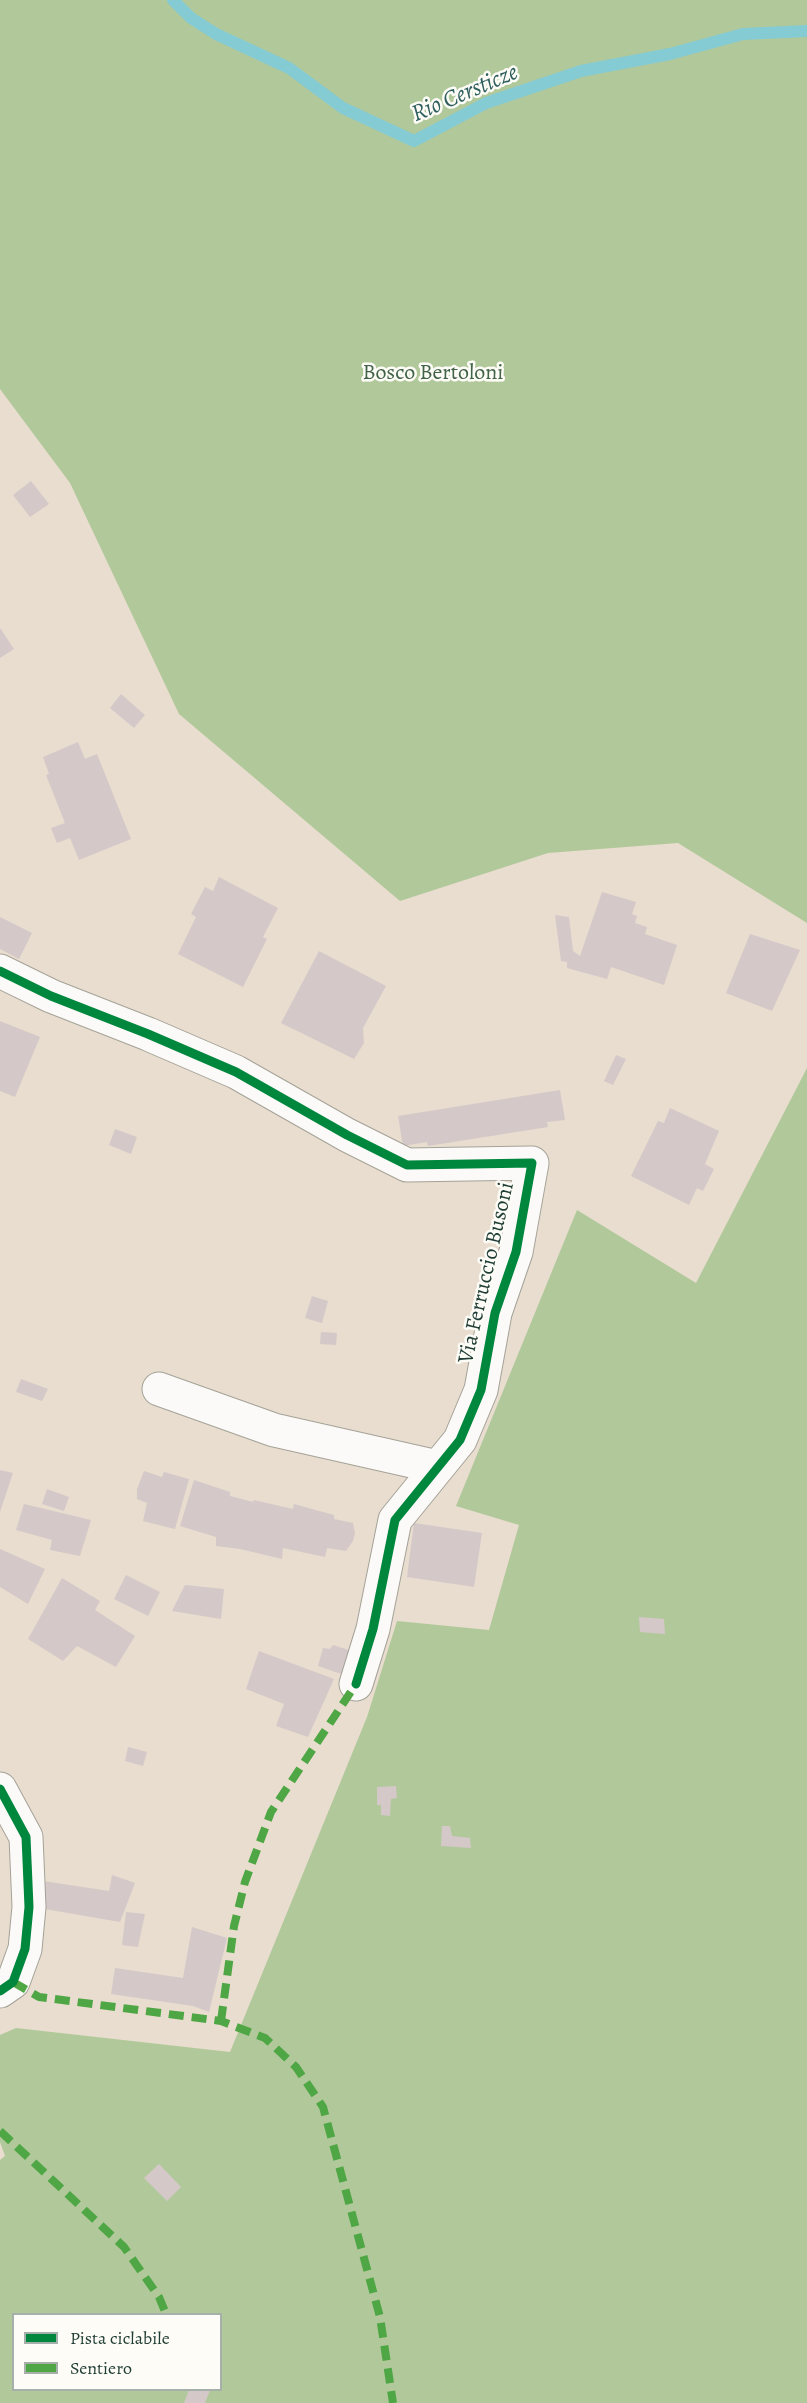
<!DOCTYPE html>
<html>
<head>
<meta charset="utf-8">
<style>
	body { margin:0 }
	#map { position:relative; width:807px; height:2403px; overflow:hidden; background:#e8ddce; font-family:Alegreya,serif }
	canvas { display:block }
	.legend { position:absolute; left:12px; top:2313px; width:210px; height:78px; box-sizing:border-box; background:#fdfcf7; border:2px solid #a4b0a9; margin:0; padding:8px 10px; list-style:none; font-size:18px; color:#1f3d34 }
	.legend li { display:flex; align-items:center; gap:12px; height:30px }
	.legend b { width:30px; border:2px solid #a4b0a9 }
</style>
</head>
<body>
<div id="map">
<canvas width="807" height="2403"></canvas>
<ul class="legend">
<li><b style="height:8px;background:#00873e"></b>Pista ciclabile</li>
<li><b style="height:8px;background:#4fa644"></b>Sentiero</li>
</ul>
</div>
<script>
const g = document.querySelector('canvas').getContext('2d');
g.lineJoin = 'round';
function fillPath(path, color) { g.fillStyle = color; g.fill(path, 'evenodd'); }
const shape = rows => new Path2D(rows.map(r => 'M' + r).join(''));
function stroke(path, color, width, dash) { g.strokeStyle = color; g.lineWidth = width; g.lineCap = dash ? 'butt' : 'round'; g.setLineDash(dash || []); g.stroke(path); }
function write(font, color, halo, rows, align = 'center') {
  g.font = font + ' Alegreya,serif'; g.lineWidth = 5; g.setLineDash([]); g.textBaseline = 'middle'; g.strokeStyle = halo; g.fillStyle = color; for (const [text, x, y, turn = 0] of rows) {
    g.save(); g.translate(x, y); g.rotate((+turn || 0) * Math.PI / 180); g.textAlign = isNaN(turn) ? turn : align; if (halo) g.strokeText(text, 0, 0); g.fillText(text, 0, 0); g.restore();
  }
}
fillPath(shape([
	[0,0,807,0,807,923,678,843,548,853,400,901,179,714,70,483,0,389],
	[807,1068,807,2403,0,2403,0,2160,5,2156,0,2142,0,2035,16,2028,230,2052,367,1717,397,1621,489,1630,519,1525,456,1506,577,1210,696,1283],
	[14,2314,220,2314,220,2390,14,2390]
]), '#b1c89b');
stroke(shape([
	[173,0,191,18,216,34,289,68,343,108,414,141,486,103,581,71,670,54,743,34,807,31]
]), '#85cbd4', 12);
fillPath(shape([
	[31,481,49,504,30,517,13,495],
	[0,628,14,649,0,658],
	[121,694,145,715,134,728,110,708],
	[78,742,85,759,97,754,131,839,79,860,70,838,57,843,51,828,65,823,46,775,49,774,43,757],
	[219,877,278,908,263,937,267,939,243,987,178,954,196,917,191,914,205,887,213,891],
	[602,892,636,902,632,914,637,916,635,923,647,927,645,934,677,945,664,985,611,967,607,979,567,968,567,962,561,961,555,915,569,917,573,951,580,956],
	[0,917,32,933,19,959,0,949],
	[750,934,800,950,772,1011,726,993],
	[319,951,386,986,363,1028,364,1043,354,1059,281,1023],
	[0,1021,40,1037,15,1097,0,1091],
	[616,1055,626,1059,613,1085,604,1081],
	[560,1090,565,1120,547,1122,548,1127,428,1146,427,1142,403,1146,398,1116],
	[670,1108,719,1131,705,1164,714,1169,703,1191,697,1188,689,1205,631,1176,658,1121,664,1123],
	[115,1129,137,1137,131,1154,109,1145],
	[312,1296,328,1301,322,1323,305,1318],
	[321,1332,337,1333,336,1345,320,1344],
	[21,1379,48,1389,42,1401,16,1392],
	[0,1470,13,1473,0,1512],
	[144,1471,162,1477,164,1472,189,1479,175,1529,143,1521,147,1503,137,1499,137,1489],
	[194,1480,230,1492,230,1496,253,1502,254,1500,293,1509,294,1504,334,1515,334,1519,353,1523,355,1533,353,1541,346,1551,327,1548,325,1557,283,1548,282,1559,240,1549,216,1546,216,1537,180,1526],
	[47,1489,69,1497,64,1511,42,1504],
	[24,1504,91,1520,80,1556,50,1550,52,1540,16,1530],
	[414,1523,482,1533,474,1587,407,1577],
	[0,1549,45,1569,28,1604,0,1587],
	[126,1575,160,1592,148,1616,114,1599],
	[62,1578,100,1601,95,1610,135,1636,116,1667,77,1646,63,1661,28,1639],
	[185,1585,224,1589,221,1619,172,1611],
	[639,1617,664,1619,665,1634,640,1632],
	[333,1645,358,1653,350,1677,318,1666,323,1648,330,1649],
	[259,1651,334,1679,308,1737,276,1726,284,1704,246,1689],
	[128,1747,147,1752,143,1766,125,1761],
	[396,1786,397,1798,391,1799,390,1816,381,1815,381,1805,377,1805,377,1787],
	[442,1826,450,1826,452,1836,470,1838,471,1848,441,1846],
	[112,1875,135,1883,120,1922,39,1908,43,1881,109,1891],
	[126,1912,145,1914,138,1947,122,1945],
	[192,1927,227,1938,209,2012,193,2006,111,1994,115,1968,183,1978],
	[159,2164,181,2187,167,2201,144,2178],
	[189,2390,210,2390,205,2403,184,2403]
]), '#d5c8c9');
const minor = shape([
	[0,971,51,996,148,1034,236,1072,347,1135,407,1165,532,1163,516,1252,495,1313,481,1390,460,1440,395,1520,373,1629,356,1684],
	[159,1389,274,1430,438,1467],
	[0,1789,26,1837,29,1907,25,1949,13,1982,0,1991]
]);
stroke(minor, '#a4a298', 35);
stroke(minor, '#fcfaf8', 33);
stroke(shape([
	[13,1982,39,1997,221,2021,265,2038,296,2067,323,2107,380,2317,393,2403],
	[221,2021,234,1926,245,1882,271,1812,356,1684],
	[0,2131,124,2247,159,2297,166,2314]
]), '#4fa644', 8, [15, 8]);
stroke(shape([
	[0,971,51,996,148,1034,236,1072,347,1135,407,1165,532,1163,516,1252,495,1313,481,1390,460,1440,395,1520,373,1629,356,1684],
	[0,1789,26,1837,29,1907,25,1949,13,1982,0,1991]
]), '#00873e', 9);
write('22px', '#416348', '#fdfcf7', [
	["Bosco Bertoloni",433,374]
]);
write('22px', '#1f3d34', '#fdfcf7', [
	["Via Ferruccio Busoni",487,1273,-77]
]);
write('italic 24px', '#2e5e5d', '#fdfcf7', [
	["Rio Cersticze",465,94,-23]
]);
</script>
</body>
</html>
